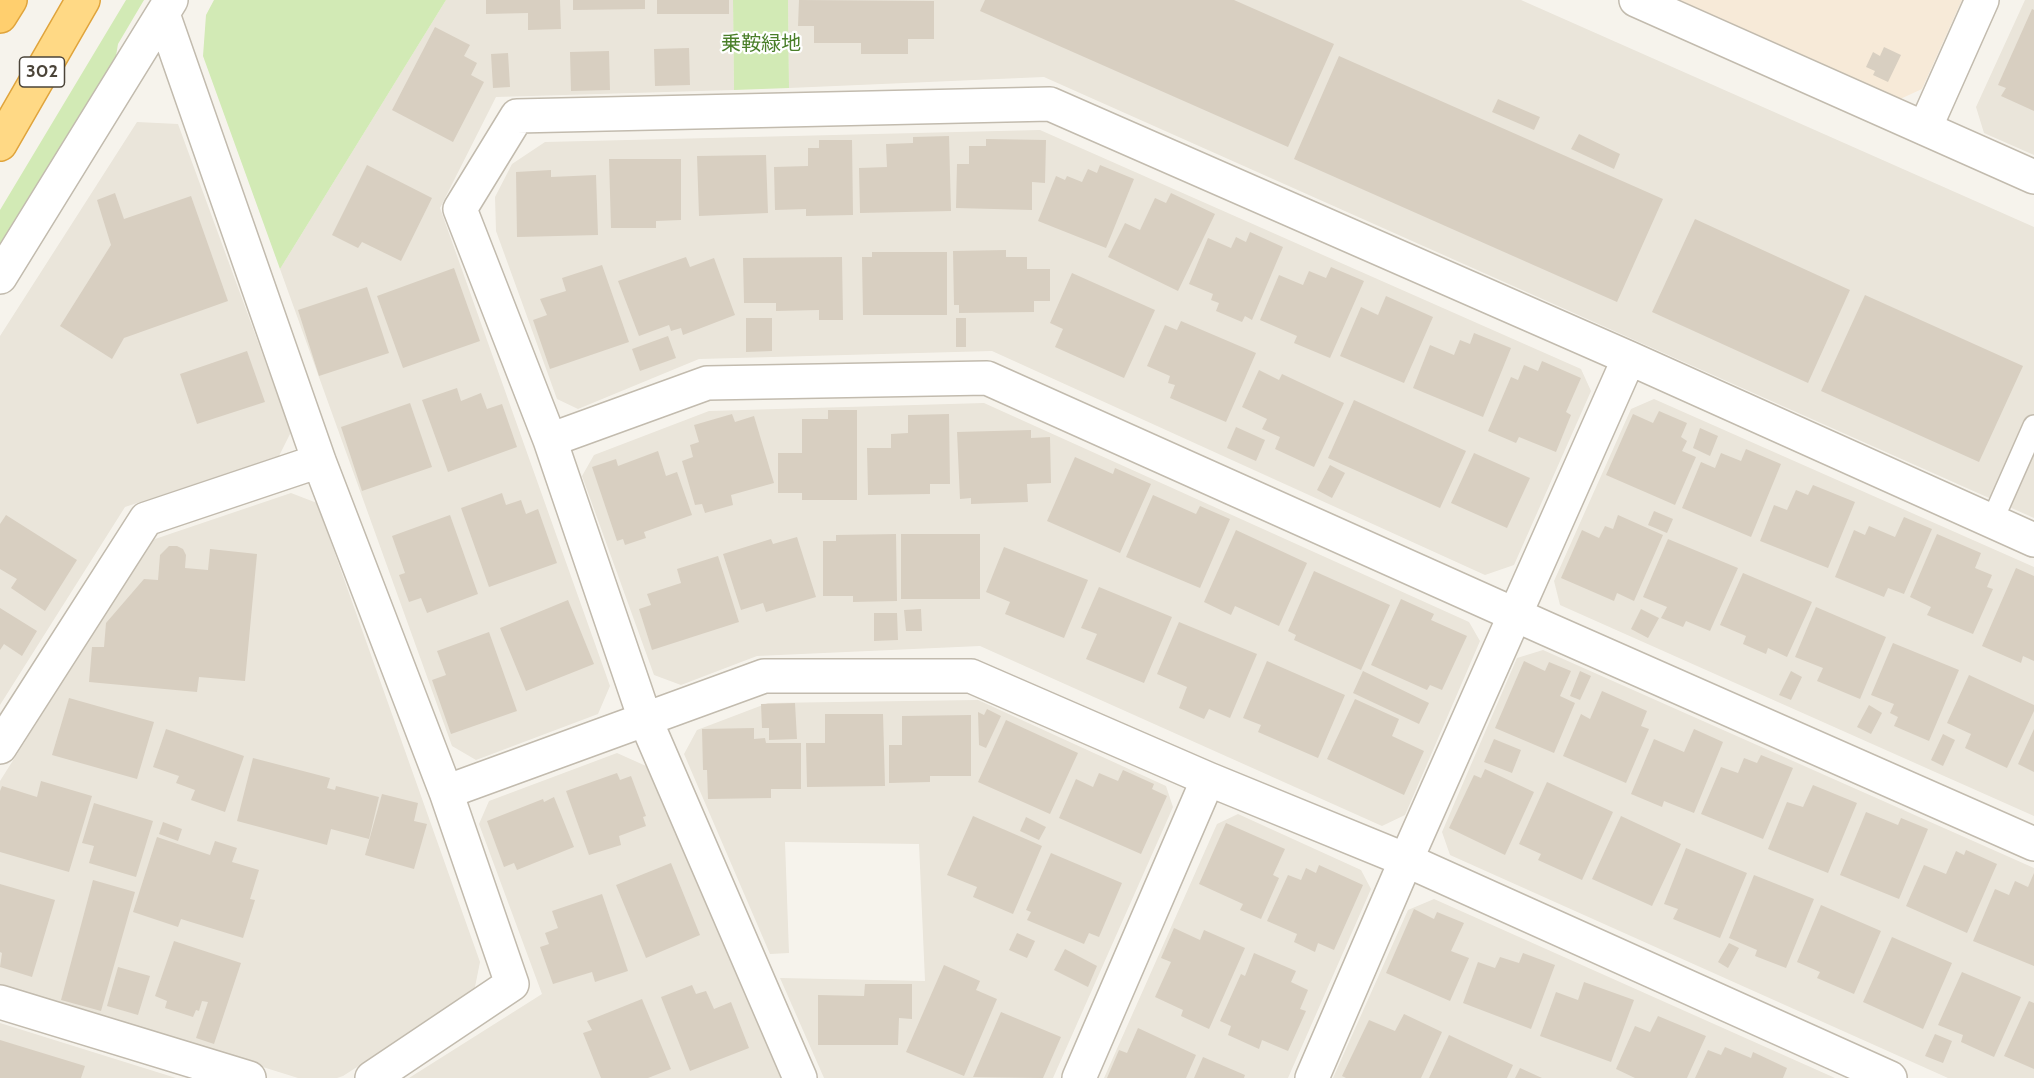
<!DOCTYPE html>
<html>
<head>
<meta charset="utf-8">
<style>
	body { margin:0 }
	canvas { display:block; background:#f6f3ec }
</style>
</head>
<body>
<canvas width="2034" height="1078"></canvas>
<script>
const g = document.querySelector('canvas').getContext('2d');
g.lineJoin = 'round';
function fillPath(path, color) { g.fillStyle = color; g.fill(path, 'evenodd'); }
const shape = rows => new Path2D(rows.map(r => 'M' + r).join(''));
function stroke(path, color, width, dash) { g.strokeStyle = color; g.lineWidth = width; g.lineCap = dash ? 'butt' : 'round'; g.setLineDash(dash || []); g.stroke(path); }
function write(font, color, halo, rows, align = 'center') {
  g.font = font + ' Cabin,"Noto Sans JP",sans-serif'; g.lineWidth = 4.5; g.setLineDash([]); g.textBaseline = 'middle'; g.strokeStyle = halo; g.fillStyle = color; for (const [text, x, y, turn = 0] of rows) {
    g.save(); g.translate(x, y); g.rotate((+turn || 0) * Math.PI / 180); g.textAlign = isNaN(turn) ? turn : align; if (halo) g.strokeText(text, 0, 0); g.fillText(text, 0, 0); g.restore();
  }
}
fillPath(shape([
	[446,0,733,0,734,90,496,97,440,208,610,686,598,714,476,760,452,746,280,269],
	[788,0,1521,0,2034,227,2034,518,1044,77,789,88],
	[2025,0,2034,0,2034,155,1984,133,1976,107],
	[137,122,178,124,291,432,279,456,125,507,0,705,0,336],
	[1040,130,1581,369,1591,391,1514,565,1485,575,992,351,699,359,578,409,557,399,496,231,495,197,512,164,545,142],
	[1654,399,2034,567,2034,816,1560,605,1554,581,1631,409],
	[984,403,1469,622,1480,641,1405,815,1382,826,980,646,757,656,681,685,654,675,582,476,594,455,709,411],
	[291,493,317,503,480,962,474,992,343,1076,337,1078,298,1078,0,985,0,781,152,540],
	[1543,650,2034,868,2034,1078,1948,1078,1450,855,1442,832,1517,658],
	[978,700,1166,786,1173,807,1053,1078,824,1078,780,978,925,981,919,844,785,842,789,953,770,954,684,754,697,730,768,703],
	[617,753,646,766,781,1078,409,1078,542,994,479,824,489,801],
	[1238,814,1361,870,1371,889,1288,1078,1104,1078,1217,824],
	[1434,899,1835,1078,1333,1078,1408,910],
	[0,1023,176,1078,0,1078]
]), '#eae5da');
fillPath(shape([
	[1675,0,1962,0,1922,89,1898,100]
]), '#f7ead8');
fillPath(shape([
	[126,0,144,0,118,44,114,68,0,257,0,210],
	[214,0,446,0,280,269,203,56,206,15],
	[733,0,788,0,789,88,734,90]
]), '#d2eab5');
fillPath(shape([
	[486,0,560,0,561,29,528,30,528,13,486,14],
	[573,0,645,0,645,9,573,10],
	[657,0,729,0,729,14,657,14],
	[799,0,934,1,934,39,908,39,908,54,861,54,861,43,814,43,814,26,798,26],
	[985,0,1234,0,1334,44,1288,147,980,11],
	[2032,9,2034,10,2034,111,2001,96,2006,88,1998,85],
	[435,27,470,45,464,56,477,63,471,75,484,82,453,142,392,110],
	[1884,47,1901,55,1888,82,1873,75,1875,71,1866,67,1873,52,1880,56],
	[689,48,690,85,655,86,654,49],
	[609,51,610,90,571,91,570,52],
	[508,53,510,87,493,88,491,54],
	[1339,56,1663,199,1617,302,1294,159],
	[1498,99,1540,117,1534,130,1492,112],
	[1579,134,1620,154,1614,169,1571,149],
	[949,136,951,211,860,213,859,168,887,167,886,144,913,143,913,137],
	[986,139,1046,140,1045,183,1032,182,1032,210,956,208,957,164,969,164,969,146,986,146],
	[819,140,852,140,853,215,806,216,806,209,775,210,774,167,808,166,808,148,819,148],
	[766,155,768,213,699,216,697,156],
	[609,159,681,159,681,220,656,221,656,228,611,228],
	[367,165,432,198,401,261,362,242,358,248,332,235],
	[1100,165,1134,179,1106,248,1038,221,1056,176,1065,180,1067,176,1082,182,1088,169,1097,173],
	[551,170,551,177,596,175,598,235,517,237,516,172],
	[115,193,124,219,191,196,228,301,124,338,112,359,60,326,111,245,97,200],
	[1171,193,1215,214,1178,291,1108,257,1125,223,1140,230,1155,198,1166,203],
	[1695,219,1850,290,1808,383,1652,312],
	[1250,232,1283,247,1252,320,1245,316,1242,322,1216,311,1219,303,1211,300,1213,294,1189,284,1208,238,1231,248,1236,237,1246,242],
	[1006,250,1006,257,1027,257,1027,269,1050,269,1050,301,1034,301,1034,312,959,313,959,305,954,305,953,251],
	[872,252,947,252,947,315,863,315,862,257,872,257],
	[686,257,690,267,714,258,735,315,683,335,681,328,671,331,669,325,639,336,618,281],
	[842,257,843,320,819,320,819,310,776,311,776,303,744,303,743,258],
	[602,265,629,342,550,369,533,320,547,315,540,299,566,291,562,278],
	[1331,267,1364,281,1330,358,1294,343,1297,336,1260,320,1279,275,1303,285,1309,271,1326,278],
	[454,268,480,341,403,368,377,296],
	[1072,273,1155,310,1124,378,1055,347,1063,329,1050,323],
	[367,287,389,353,319,376,298,310],
	[1865,295,2023,366,1979,462,1821,391],
	[1386,296,1433,317,1404,383,1340,356,1361,307,1378,315],
	[746,318,772,318,772,351,746,352],
	[956,318,966,318,966,347,956,347],
	[1181,321,1256,353,1226,422,1170,398,1175,385,1168,383,1170,376,1147,366,1165,325,1177,330],
	[1474,333,1511,348,1483,417,1413,388,1430,345,1454,355,1460,340,1470,344],
	[668,336,676,358,640,371,632,349],
	[247,351,265,402,197,424,180,374],
	[1542,361,1581,378,1566,412,1571,415,1556,452,1519,437,1516,443,1488,431,1511,377,1518,380,1524,365,1538,371],
	[1259,370,1279,380,1282,374,1344,403,1314,467,1275,449,1280,437,1262,429,1267,419,1242,407],
	[457,388,461,401,481,393,487,409,502,404,517,447,448,472,422,400],
	[1354,400,1466,451,1440,508,1328,458],
	[410,403,432,467,362,491,341,427],
	[828,410,857,410,857,500,802,500,802,493,778,493,778,453,802,453,802,419,828,419],
	[1659,411,1687,423,1681,437,1687,441,1682,451,1696,457,1675,505,1606,475,1633,414,1653,423],
	[732,414,735,422,754,416,774,483,731,495,733,505,705,513,702,504,695,505,682,461,693,457,690,445,699,442,694,425],
	[949,414,950,484,930,484,930,494,868,495,867,448,891,448,891,434,908,433,908,415],
	[1236,427,1265,440,1256,461,1227,448],
	[1700,428,1718,436,1710,456,1693,448],
	[1031,430,1031,438,1050,437,1051,483,1027,484,1028,502,971,504,971,498,960,499,957,432],
	[1746,449,1781,464,1751,537,1682,508,1701,462,1715,468,1721,453,1741,461],
	[658,451,666,476,677,472,692,515,644,532,646,538,625,545,623,539,617,541,592,467,616,459,618,466],
	[1474,453,1530,478,1507,528,1451,503],
	[1075,457,1113,474,1115,468,1151,484,1120,553,1047,521],
	[1330,465,1345,473,1332,498,1317,490],
	[1813,485,1855,502,1828,568,1760,541,1774,505,1787,510,1796,490,1808,495],
	[502,493,506,505,521,500,526,514,538,509,557,563,489,587,461,508],
	[1153,495,1196,514,1200,506,1230,519,1200,588,1126,557],
	[1654,511,1673,519,1667,533,1648,525],
	[6,515,77,560,45,611,11,588,17,579,0,569,0,524],
	[450,515,478,594,427,613,421,598,409,602,399,575,405,573,392,536],
	[1618,515,1663,535,1634,601,1617,593,1614,601,1561,578,1582,530,1599,538,1605,526,1613,529],
	[1904,517,1932,529,1904,594,1888,588,1884,597,1835,577,1854,530,1865,535,1869,526,1895,537],
	[1236,530,1307,563,1279,626,1235,606,1231,615,1204,602],
	[896,534,897,601,853,602,853,596,823,596,823,541,836,541,836,535],
	[901,534,980,534,980,599,901,599],
	[1937,534,1981,553,1975,568,1992,575,1987,587,1993,589,1973,634,1927,615,1931,607,1910,597],
	[797,537,816,597,766,612,763,603,741,610,723,554,771,539,773,544],
	[1668,539,1738,568,1710,631,1686,621,1683,627,1661,618,1667,607,1643,597],
	[169,546,177,546,183,549,186,555,185,568,208,570,210,549,257,554,245,681,199,677,197,692,89,682,92,647,104,647,106,623,144,579,158,580,160,555],
	[1004,547,1088,580,1064,638,1005,614,1010,602,986,592],
	[718,556,739,622,652,650,639,609,651,605,647,594,681,583,677,569],
	[2016,568,2034,576,2034,661,2023,656,2021,663,1982,646],
	[1314,571,1390,605,1361,670,1294,640,1296,635,1288,631],
	[1743,573,1812,602,1787,657,1768,648,1766,654,1743,644,1746,636,1720,625],
	[1099,587,1172,617,1144,683,1086,659,1097,634,1081,628],
	[1401,599,1434,614,1431,620,1467,636,1442,690,1430,685,1427,690,1371,665],
	[568,600,594,664,526,691,500,628],
	[1816,607,1886,637,1860,699,1817,681,1823,668,1795,657],
	[0,608,37,631,22,656,4,644,0,650],
	[921,609,922,631,906,631,904,610],
	[1641,609,1659,618,1648,638,1631,629],
	[874,613,897,613,898,640,874,641],
	[1179,622,1257,654,1230,718,1209,709,1204,719,1179,708,1187,687,1157,674],
	[489,632,517,711,451,734,432,680,446,675,437,651],
	[1893,643,1959,670,1929,741,1894,726,1898,717,1890,713,1894,704,1871,695],
	[1267,661,1345,695,1318,758,1258,732,1261,725,1243,718],
	[1524,661,1545,671,1549,662,1571,671,1560,696,1575,703,1554,753,1495,728],
	[1363,671,1429,703,1419,724,1353,693],
	[1580,671,1591,676,1580,700,1570,696],
	[1791,671,1802,677,1791,700,1779,695],
	[1969,675,2034,705,2034,711,2007,768,1965,748,1971,734,1947,723],
	[1602,691,1647,711,1641,726,1649,729,1626,783,1563,756,1581,714,1590,719],
	[69,698,154,722,137,779,52,755],
	[1355,699,1399,719,1392,736,1424,751,1404,795,1327,759],
	[795,703,797,739,769,740,769,728,762,728,761,704],
	[1869,705,1882,713,1871,734,1857,727],
	[987,709,1001,716,986,748,979,745,978,712,984,715],
	[825,714,883,714,885,786,807,787,806,743,825,743],
	[971,715,971,776,930,776,930,782,889,783,889,745,902,745,902,716],
	[1006,720,1078,753,1050,814,978,782],
	[754,728,754,739,765,738,766,743,801,743,801,789,771,789,771,798,708,799,707,770,703,770,702,729],
	[166,729,244,756,225,812,191,800,195,790,176,783,179,776,153,767],
	[1694,729,1723,742,1694,813,1664,801,1662,807,1631,794,1654,739,1684,752],
	[2034,729,2034,772,2018,764],
	[1943,734,1955,740,1943,766,1931,760],
	[1494,739,1521,750,1512,773,1484,762],
	[1761,755,1793,768,1763,839,1701,814,1721,767,1738,773,1744,758,1757,763],
	[253,758,330,778,327,788,335,790,336,786,379,797,369,839,331,829,327,845,237,821],
	[1485,769,1534,792,1505,855,1449,828,1474,775,1481,778],
	[1123,770,1154,784,1152,789,1167,796,1141,854,1059,818,1076,779,1093,787,1099,773,1118,781],
	[617,773,620,780,631,776,646,816,643,817,646,826,619,836,621,845,589,855,566,791],
	[41,781,92,796,69,872,0,852,0,791,2,786,37,797],
	[1547,782,1613,812,1582,880,1538,860,1541,854,1519,844],
	[1813,785,1857,803,1828,873,1768,849,1787,802,1803,807],
	[382,794,418,803,414,821,427,824,414,869,365,855],
	[554,797,574,847,517,870,514,863,504,867,487,821,543,799,544,802],
	[94,803,153,821,136,877,89,863,94,846,82,843],
	[1866,812,1898,825,1901,818,1928,829,1899,899,1840,875],
	[973,816,1042,846,1013,914,973,897,977,887,947,875],
	[1621,816,1681,844,1652,906,1592,879],
	[1026,817,1046,827,1039,840,1020,831],
	[163,822,182,829,178,841,159,834],
	[1226,823,1285,849,1273,875,1279,878,1261,919,1240,910,1243,904,1199,884],
	[157,837,210,855,215,841,237,848,232,862,259,870,250,899,255,900,243,938,181,919,178,927,133,912],
	[1686,848,1747,873,1720,938,1673,919,1678,909,1664,904],
	[1966,850,1997,864,1967,933,1906,906,1924,865,1946,874,1956,851,1964,855],
	[1051,853,1122,883,1099,937,1089,933,1084,944,1027,920,1031,912,1026,910],
	[671,863,700,935,646,958,616,885],
	[1319,865,1363,885,1334,950,1318,943,1315,952,1294,942,1297,934,1267,921,1288,875,1301,880,1306,868,1316,873],
	[2034,873,2034,966,1973,941,1995,889,2009,895,2015,881,2028,887],
	[1754,875,1814,899,1786,968,1755,956,1757,950,1729,938],
	[93,880,135,892,101,1011,61,1000],
	[0,884,55,900,32,977,0,967,2,953,0,952],
	[602,894,628,971,595,982,592,972,553,984,540,947,549,944,545,933,558,928,552,911],
	[1821,905,1881,931,1854,994,1817,978,1820,972,1797,962],
	[1414,909,1434,919,1437,912,1464,923,1451,951,1469,958,1450,1001,1386,973],
	[1174,928,1200,940,1204,930,1245,948,1209,1029,1181,1016,1183,1010,1155,997,1171,962,1161,958],
	[1017,933,1035,941,1027,958,1009,950],
	[1892,937,1952,963,1923,1029,1863,1002],
	[174,941,241,963,214,1044,196,1038,208,1002,202,1001,199,1011,196,1010,193,1017,165,1008,167,1001,155,996],
	[1729,943,1739,948,1728,968,1718,962],
	[1065,949,1097,966,1088,987,1054,970],
	[1254,953,1296,971,1291,982,1308,990,1300,1009,1306,1011,1288,1051,1262,1040,1259,1049,1228,1035,1231,1026,1220,1021,1241,974,1245,976],
	[1523,953,1555,965,1531,1029,1463,1003,1478,962,1495,968,1500,957,1519,963],
	[944,965,980,981,976,990,997,999,964,1076,906,1052],
	[118,967,150,976,138,1015,107,1006],
	[1962,972,2021,997,1994,1057,1961,1042,1963,1035,1938,1025],
	[1584,982,1634,1000,1611,1062,1540,1036,1556,992,1578,1000],
	[865,984,912,984,912,1019,899,1018,898,1045,818,1045,818,995,864,996],
	[692,985,696,994,706,991,714,1009,731,1002,749,1048,690,1071,661,997],
	[642,999,671,1069,648,1078,601,1078,583,1033,592,1030,587,1021],
	[2029,1001,2034,1003,2034,1069,2004,1056],
	[1001,1012,1061,1037,1043,1078,973,1077],
	[1404,1014,1442,1032,1421,1078,1346,1078,1342,1076,1369,1020,1395,1031],
	[1658,1016,1706,1036,1687,1078,1635,1078,1616,1069,1635,1026,1650,1032],
	[1138,1028,1196,1055,1186,1078,1107,1078,1119,1050,1127,1053],
	[1935,1034,1952,1041,1943,1063,1925,1056],
	[1449,1035,1513,1065,1507,1078,1429,1078],
	[0,1040,85,1066,81,1078,0,1078],
	[1725,1047,1751,1058,1753,1052,1787,1068,1783,1078,1695,1078,1708,1050,1721,1055],
	[1203,1057,1245,1075,1244,1078,1194,1078],
	[1520,1068,1542,1078,1515,1078]
]), '#d8cfc1');
const service = shape([
	[1992,521,2034,426]
]);
const minor = shape([
	[163,14,319,461,446,792,512,984,372,1078],
	[1925,128,1982,0],
	[0,277,171,0],
	[550,440,707,383,987,378,1547,629,2034,844],
	[0,747,146,519,319,461],
	[446,792,764,676,971,676,1208,779,1406,860,1890,1078],
	[0,1002,249,1078],
	[800,1078,645,719,550,440,460,209,517,116,1050,104,1629,358,2034,540],
	[1079,1078,1208,779],
	[1312,1078,1406,860,1629,358]
]);
const tertiary = shape([
	[1636,0,2034,177]
]);
const trunk = shape([
	[0,144,83,0]
]);
const motorway = shape([
	[0,16,10,0]
]);
stroke(service, '#c2bbae', 24);
stroke(minor, '#c2bbae', 36);
stroke(tertiary, '#c2bbae', 36);
stroke(trunk, '#e0a43c', 36);
stroke(motorway, '#e0a43c', 36);
stroke(service, '#fff', 21);
stroke(minor, '#fff', 33);
stroke(tertiary, '#fff', 33);
stroke(trunk, '#ffd985', 33);
stroke(motorway, '#ffcf6e', 33);
for (const [x, y, w] of [
	[42,72,45]
]) { const box = new Path2D(); box.roundRect(x - w / 2, y - 15, w, 30, 4.5); g.fillStyle = '#fff'; g.fill(box); stroke(box, '#4b4439', 1.5); }
write('bold 18px', '#4b4439', null, [
	["302",42,72]
]);
write('20px', '#4a7f2a', '#fff', [
	["乗鞍緑地",761,44]
]);
</script>
</body>
</html>
